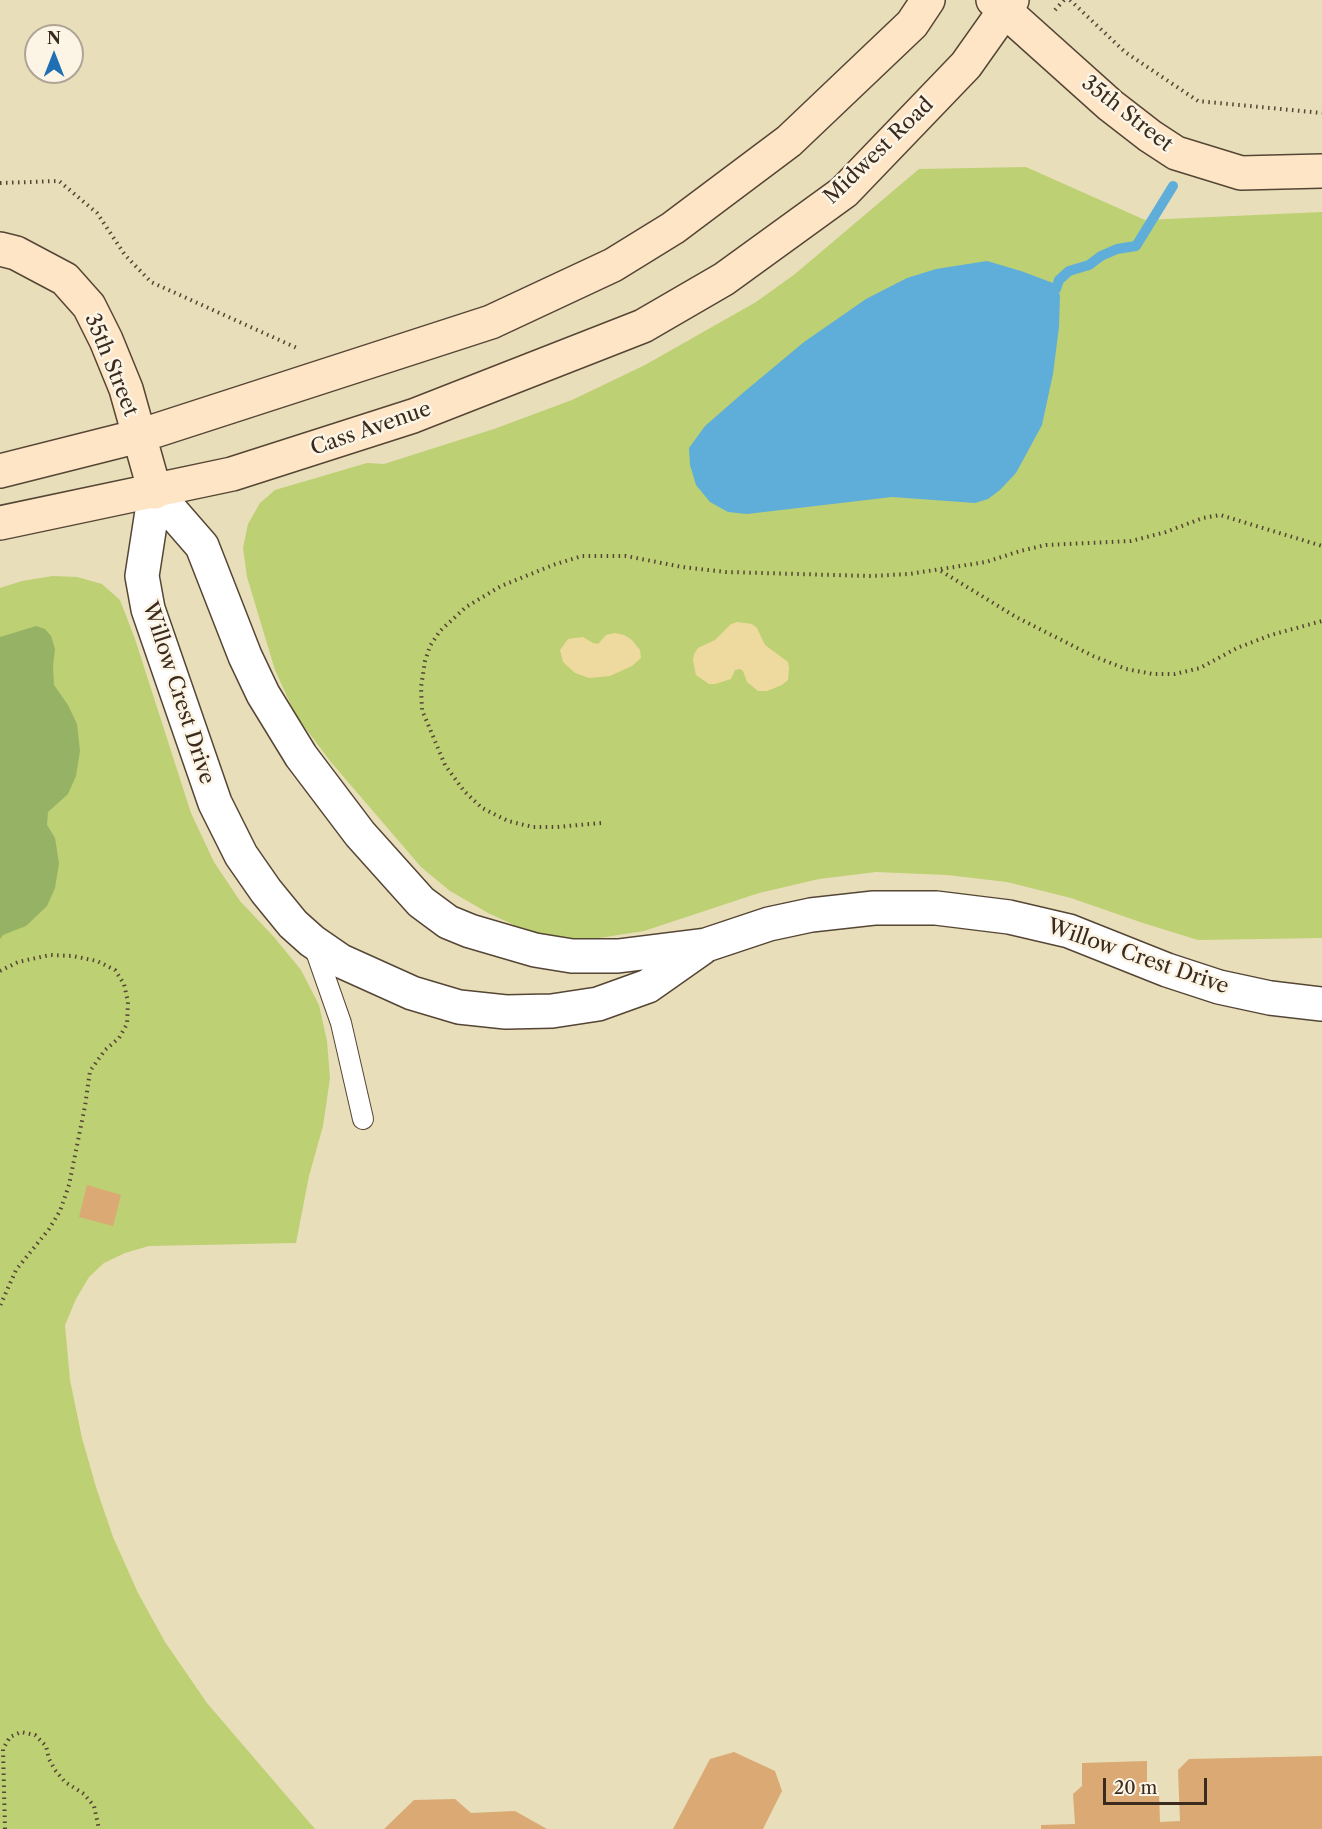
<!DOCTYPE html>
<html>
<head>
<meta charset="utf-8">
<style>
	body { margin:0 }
	#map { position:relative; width:1322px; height:1829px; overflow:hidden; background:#e8deb9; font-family:"Libre Caslon Text",serif }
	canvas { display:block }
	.north { position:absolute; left:24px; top:24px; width:60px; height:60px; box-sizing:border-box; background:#fcf5e5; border:2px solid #afa495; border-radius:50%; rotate:0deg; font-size:16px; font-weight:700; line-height:24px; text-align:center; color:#3b2a1e }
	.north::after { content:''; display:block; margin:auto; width:21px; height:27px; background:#1f6fb2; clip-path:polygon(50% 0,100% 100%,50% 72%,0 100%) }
	.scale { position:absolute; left:1103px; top:1778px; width:104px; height:27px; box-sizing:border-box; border:3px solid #3b2a1e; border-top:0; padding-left:8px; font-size:18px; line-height:21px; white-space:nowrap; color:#3b2a1e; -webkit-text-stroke:4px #fcf5e5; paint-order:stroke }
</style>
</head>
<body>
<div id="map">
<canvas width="1322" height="1829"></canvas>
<div class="north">N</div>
<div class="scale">20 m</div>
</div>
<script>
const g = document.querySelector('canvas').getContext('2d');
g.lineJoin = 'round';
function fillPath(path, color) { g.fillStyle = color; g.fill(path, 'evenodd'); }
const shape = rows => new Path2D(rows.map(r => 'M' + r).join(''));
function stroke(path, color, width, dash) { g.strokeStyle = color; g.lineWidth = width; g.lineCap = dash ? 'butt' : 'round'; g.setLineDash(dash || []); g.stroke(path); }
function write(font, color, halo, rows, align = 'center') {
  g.font = font + ' "Libre Caslon Text",serif'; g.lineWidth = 5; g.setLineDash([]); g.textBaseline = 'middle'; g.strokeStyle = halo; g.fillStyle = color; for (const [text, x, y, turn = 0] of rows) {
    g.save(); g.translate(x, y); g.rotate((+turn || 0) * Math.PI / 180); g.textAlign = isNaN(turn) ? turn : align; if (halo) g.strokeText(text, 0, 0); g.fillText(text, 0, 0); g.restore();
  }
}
fillPath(shape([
	[1026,167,1145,220,1322,212,1322,938,1198,940,1143,923,1071,898,1007,882,947,875,876,872,819,879,759,893,644,931,599,938,560,938,525,930,488,913,450,891,421,867,330,761,295,714,275,670,247,577,243,548,248,524,260,503,275,490,367,463,384,464,494,429,572,400,645,365,756,302,795,274,919,169],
	[53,576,77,577,102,584,120,600,135,639,191,813,214,862,240,901,274,937,301,970,319,1005,327,1041,330,1078,323,1126,309,1176,296,1243,149,1246,125,1253,104,1263,89,1277,76,1299,65,1325,70,1380,82,1438,96,1487,113,1537,138,1593,165,1642,207,1703,315,1829,0,1829,0,588,22,581]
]), '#bdd073');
fillPath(shape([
	[36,626,45,629,51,636,55,649,53,666,54,685,68,705,77,724,80,751,76,776,68,794,48,812,47,825,55,838,59,863,55,888,47,906,26,926,3,935,0,939,0,637]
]), '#96b265');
fillPath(shape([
	[737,622,752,624,757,628,765,645,788,662,789,668,788,680,782,685,767,691,758,691,747,682,743,671,740,669,735,670,731,679,715,684,709,684,696,675,693,661,694,654,698,648,715,640,731,624],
	[615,633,624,635,632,640,640,650,641,658,632,666,610,676,589,678,575,673,563,662,560,650,568,639,583,637,593,643,598,644,606,635]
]), '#eeda9e');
fillPath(shape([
	[987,261,1021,271,1053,283,1060,295,1059,327,1053,374,1042,425,1016,473,1000,490,988,499,975,503,892,497,747,514,728,512,710,502,696,485,690,465,689,448,705,426,744,392,804,342,866,299,907,278,936,269]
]), '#5faed9');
stroke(shape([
	[1056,289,1059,280,1069,271,1089,265,1101,256,1117,249,1136,246,1173,186]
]), '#5faed9', 10);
fillPath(shape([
	[87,1185,121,1195,113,1226,79,1217],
	[734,1752,775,1771,782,1791,763,1829,673,1829,710,1759],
	[1322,1756,1322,1829,1041,1829,1041,1825,1075,1824,1073,1794,1082,1786,1082,1763,1147,1761,1147,1785,1159,1792,1160,1822,1180,1821,1178,1770,1189,1759],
	[455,1799,471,1813,515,1811,547,1829,384,1829,414,1800]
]), '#daa974');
const lane = shape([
	[313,943,341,1023,363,1119]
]);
const street = shape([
	[155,492,202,546,245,656,263,694,301,756,360,834,421,902,448,922,470,931,535,950,572,956,618,956,706,945,769,924,811,915,874,908,936,908,1009,917,1069,931,1167,970,1219,987,1270,998,1322,1004],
	[155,492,142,576,148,609,215,803,241,855,266,891,293,924,312,941,341,961,412,993,459,1007,506,1012,552,1011,598,1004,648,986,702,948]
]);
const secondary = shape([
	[993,0,1110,105,1150,136,1176,153,1241,173,1322,171],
	[0,249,16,253,65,279,89,306,106,340,126,389,155,492],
	[0,471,139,436,491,322,613,265,673,228,789,141,912,24,928,0],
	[0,523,232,474,413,416,643,326,724,279,844,192,966,65,1012,0]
]);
stroke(lane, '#554535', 22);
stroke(street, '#554535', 36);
stroke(secondary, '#554535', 36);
stroke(shape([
	[1070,0,1125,52,1198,101,1322,113],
	[1055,10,1064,0],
	[0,183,59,181,97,213,125,255,151,282,297,348],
	[941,571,1016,617,1093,656,1126,669,1153,674,1175,674,1200,668,1237,648,1271,635,1322,621],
	[601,823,557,827,533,827,508,821,482,808,464,791,445,765,422,710,421,687,425,661,430,646,440,631,466,607,501,586,553,565,582,556,626,556,682,567,726,572,871,576,909,574,986,562,1020,551,1046,545,1131,541,1166,532,1203,518,1220,515,1322,546],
	[0,971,18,962,50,955,73,956,97,961,115,970,124,984,128,1002,127,1024,119,1038,105,1050,90,1071,85,1106,69,1185,60,1211,49,1229,16,1270,0,1306],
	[5,1829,3,1749,10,1737,21,1732,35,1735,46,1746,49,1759,55,1770,65,1782,84,1794,94,1806,99,1829]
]), '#554535', 4, [1.5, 4.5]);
stroke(lane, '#fff', 20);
stroke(street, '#fff', 33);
stroke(secondary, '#fde5c5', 33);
write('21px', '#3b2a1e', '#fcf5e5', [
	["35th Street",1127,114,38],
	["Midwest Road",879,151,-44],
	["35th Street",111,365,68],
	["Cass Avenue",371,429,-19],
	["Willow Crest Drive",178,693,72],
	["Willow Crest Drive",1138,957,19]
]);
</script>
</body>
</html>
